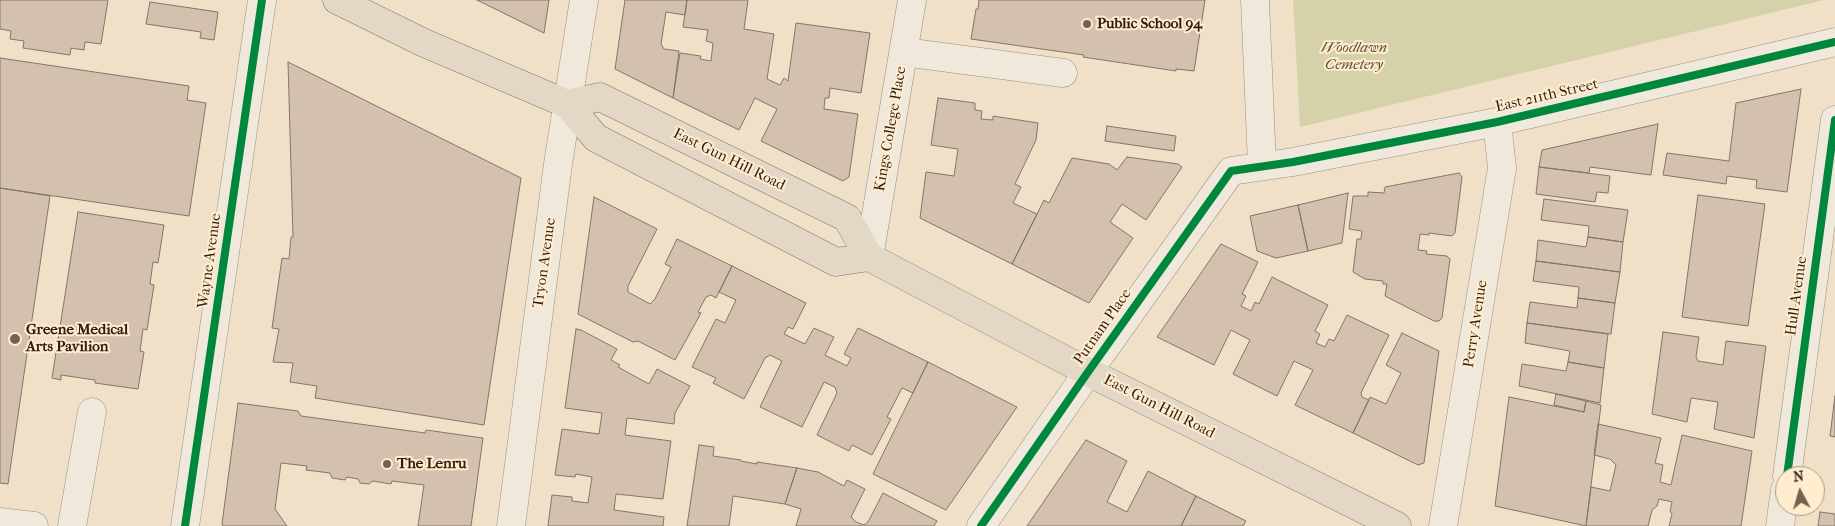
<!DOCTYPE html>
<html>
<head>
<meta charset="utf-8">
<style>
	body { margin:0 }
	#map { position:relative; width:1835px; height:526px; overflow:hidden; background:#efe0c7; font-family:"IM FELL French Canon",serif }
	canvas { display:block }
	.north { position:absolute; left:1775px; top:466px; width:50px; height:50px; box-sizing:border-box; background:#ffedd0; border:1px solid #ad9983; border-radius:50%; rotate:354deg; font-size:14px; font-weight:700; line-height:20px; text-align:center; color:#321c10 }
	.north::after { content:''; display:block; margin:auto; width:18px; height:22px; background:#746150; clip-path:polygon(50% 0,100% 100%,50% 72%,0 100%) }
</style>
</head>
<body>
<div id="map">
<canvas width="1835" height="526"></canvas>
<div class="north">N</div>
</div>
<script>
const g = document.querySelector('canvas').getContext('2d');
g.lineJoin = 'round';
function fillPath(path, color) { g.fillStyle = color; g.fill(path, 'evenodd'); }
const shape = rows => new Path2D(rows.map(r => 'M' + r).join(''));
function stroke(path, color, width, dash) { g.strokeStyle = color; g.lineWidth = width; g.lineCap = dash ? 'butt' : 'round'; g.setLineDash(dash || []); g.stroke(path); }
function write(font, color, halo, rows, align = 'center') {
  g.font = font + ' "IM FELL French Canon",serif'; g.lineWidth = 4; g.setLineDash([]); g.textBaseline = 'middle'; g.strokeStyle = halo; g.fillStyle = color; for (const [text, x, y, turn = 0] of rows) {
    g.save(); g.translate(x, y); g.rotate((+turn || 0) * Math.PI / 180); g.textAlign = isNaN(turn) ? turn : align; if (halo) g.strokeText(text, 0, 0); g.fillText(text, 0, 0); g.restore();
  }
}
fillPath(shape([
	[1293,0,1824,0,1300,127]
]), '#d5d1a8');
const building = shape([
	[0,0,108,0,101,44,85,42,84,50,71,48,70,55,23,48,24,41,10,39,11,31,0,29,0,0],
	[477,0,549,0,544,33,477,0],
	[625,0,687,0,685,15,666,12,661,44,664,49,679,51,673,98,615,69,625,0],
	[687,0,748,0,744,29,774,34,767,79,780,85,784,78,788,81,796,23,870,33,861,93,830,88,829,98,825,98,824,109,858,114,849,177,843,181,761,141,777,109,755,98,739,130,673,98,680,53,701,56,700,59,711,61,713,43,706,41,708,30,683,27,687,0],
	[979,0,1205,0,1194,71,1176,69,1176,71,1083,57,1084,55,971,39,976,9,978,9,979,0],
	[150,2,218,12,214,40,200,38,201,32,146,24,150,2],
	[0,58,189,86,187,100,206,103,189,216,0,188,0,58],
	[288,62,521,178,484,425,315,398,317,386,290,382,293,363,273,362,279,329,272,328,282,258,289,259,291,237,293,237,288,62],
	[1801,89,1787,192,1756,188,1757,180,1727,176,1726,184,1663,175,1667,153,1729,161,1736,103,1801,89],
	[938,98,975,103,975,110,982,111,981,119,993,120,993,116,1038,123,1036,140,1015,184,1021,187,1013,203,1037,214,1012,264,920,218,926,172,954,176,958,149,931,145,938,98],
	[1658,124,1651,175,1590,167,1589,173,1539,167,1542,150,1658,124],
	[1107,126,1176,136,1174,151,1105,141,1107,126],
	[1127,157,1178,164,1182,167,1146,220,1122,204,1110,222,1133,238,1089,303,1012,264,1044,200,1049,203,1072,158,1109,164,1117,170,1127,157],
	[1539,167,1610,176,1608,193,1597,192,1595,202,1536,194,1539,167],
	[1459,173,1462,177,1455,233,1452,236,1429,233,1429,235,1420,234,1418,250,1427,251,1426,254,1447,256,1450,259,1442,318,1439,321,1434,321,1385,296,1387,284,1383,284,1383,281,1365,279,1353,272,1357,239,1361,239,1362,231,1349,229,1353,196,1368,196,1368,192,1384,193,1385,187,1459,173],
	[0,188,50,196,8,484,0,483,0,188],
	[1348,193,1342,243,1308,251,1298,205,1348,193],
	[1698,195,1765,204,1748,326,1682,317,1698,195],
	[594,197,657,229,628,286,628,292,650,304,655,299,671,267,665,264,677,239,732,266,716,298,711,295,706,297,698,312,701,313,675,360,638,341,633,342,578,314,594,197],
	[1544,199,1628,210,1623,242,1588,237,1589,226,1541,220,1544,199],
	[1298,205,1308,251,1276,258,1257,251,1250,216,1298,205],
	[78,212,164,225,158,263,153,262,150,284,154,285,147,330,143,329,140,351,144,352,138,389,95,383,95,380,61,375,61,380,52,378,78,212],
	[1588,237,1623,242,1620,272,1536,261,1538,240,1586,247,1588,237],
	[1221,244,1258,262,1242,294,1246,296,1241,306,1251,311,1255,302,1259,304,1272,277,1328,305,1315,331,1320,334,1316,343,1325,347,1329,339,1334,341,1347,315,1389,335,1361,393,1362,397,1369,400,1353,433,1295,405,1313,370,1294,361,1277,396,1233,374,1250,340,1231,330,1214,365,1157,337,1221,244],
	[1536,261,1620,272,1615,303,1578,298,1579,287,1533,281,1536,261],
	[732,266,806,303,793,329,788,327,784,334,805,344,814,328,834,337,825,355,847,366,851,358,844,354,858,328,928,362,913,393,902,388,887,417,891,419,872,455,852,445,849,451,817,435,837,393,835,387,824,382,802,427,760,407,782,361,770,355,765,358,744,399,713,383,716,378,692,367,716,319,725,323,736,300,719,292,732,266],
	[1578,298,1615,303,1611,334,1527,323,1530,302,1577,308,1578,298],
	[1527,323,1608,334,1604,368,1568,362,1570,351,1525,343,1527,323],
	[576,329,581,330,617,349,611,360,620,365,618,367,649,384,657,369,690,386,675,413,674,424,627,418,625,435,671,441,663,499,616,494,614,510,664,517,663,526,548,526,552,495,572,497,572,501,588,503,592,477,576,474,575,477,555,475,562,429,599,434,602,413,565,408,576,329],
	[1663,332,1699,337,1696,357,1698,361,1704,362,1723,365,1726,341,1766,346,1754,438,1714,429,1718,402,1691,398,1687,422,1652,414,1663,332],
	[1402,333,1439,351,1424,463,1418,465,1353,433,1370,397,1386,404,1401,373,1386,365,1402,333],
	[928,362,1017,407,946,510,873,474,928,362],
	[1568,362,1604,368,1600,403,1519,386,1522,364,1566,371,1568,362],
	[1556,394,1586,401,1584,412,1554,405,1556,394],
	[1835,396,1835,437,1830,436,1835,396],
	[1509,397,1584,412,1586,401,1601,405,1586,526,1495,506,1509,397],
	[238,403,298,411,301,416,425,433,426,430,483,438,471,526,418,526,424,485,392,481,391,484,373,481,369,484,360,483,358,479,347,477,345,480,332,478,330,473,306,470,307,466,281,463,275,509,287,526,223,526,222,524,238,403],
	[1598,424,1661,438,1655,463,1663,465,1660,482,1671,485,1682,435,1752,451,1741,526,1669,526,1672,514,1670,511,1672,502,1659,499,1657,506,1652,510,1648,526,1586,526,1591,487,1610,491,1616,465,1610,459,1594,455,1598,424],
	[1086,440,1127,461,1107,502,1127,512,1148,471,1196,496,1181,526,1027,526,1086,440],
	[699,445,714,447,713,456,741,460,741,461,757,464,757,462,797,468,785,504,733,496,729,526,687,526,699,445],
	[797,468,818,472,844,486,847,480,865,489,851,517,856,522,864,525,868,522,883,493,937,521,934,526,796,526,801,509,785,504,797,468],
	[1196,496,1246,521,1243,526,1181,526,1196,496],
	[1820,512,1835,514,1835,526,1818,526,1820,512]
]);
fillPath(building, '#d4c0ae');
stroke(building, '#817668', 1);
const minor = shape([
	[1255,0,1262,165],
	[904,52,1063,73],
	[869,257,912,0],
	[1787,476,1835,120],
	[0,522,34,526],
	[72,526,92,412],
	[185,526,262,0],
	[511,526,558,164,584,0],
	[981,526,1088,372,1231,171,1293,162,1497,122,1835,42],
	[1443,526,1502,168,1497,122],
	[1780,526,1785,490]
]);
const major = shape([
	[337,0,422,42,567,104,596,138,836,262,869,257],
	[567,104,600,97,847,218,869,257,1088,372,1397,526]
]);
stroke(minor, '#9b9081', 29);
stroke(major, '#817668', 29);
stroke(minor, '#f0e8db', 28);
stroke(major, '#e3d8c6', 28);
stroke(shape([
	[1787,476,1835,120],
	[185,526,262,0],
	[981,526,1088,372,1231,171,1293,162,1497,122,1835,42]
]), '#00873e', 8);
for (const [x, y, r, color] of [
	[1087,24,5,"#746150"],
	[15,339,6,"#746150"],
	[387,464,5,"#746150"]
]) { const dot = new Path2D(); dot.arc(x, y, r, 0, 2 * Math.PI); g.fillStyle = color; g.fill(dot); stroke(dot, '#ffedd0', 2); }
write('bold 15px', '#321c10', '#ffedd0', [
	["Public School 94",1097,24],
	["Greene Medical",26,330],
	["Arts Pavilion",26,347],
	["The Lenru",397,464]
], 'left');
write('italic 15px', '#5d4e36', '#ffedd0', [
	["Woodlawn",1354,48],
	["Cemetery",1354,65]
]);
write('15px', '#321c10', '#ffedd0', [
	["East 211th Street",1547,96,-13],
	["Kings College Place",891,129,-80],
	["East Gun Hill Road",729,160,26],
	["Wayne Avenue",210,261,-82],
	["Tryon Avenue",545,263,-82],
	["Hull Avenue",1797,296,-82],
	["Perry Avenue",1476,324,-81],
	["Putnam Place",1103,327,-55],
	["East Gun Hill Road",1159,407,27]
]);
</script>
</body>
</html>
